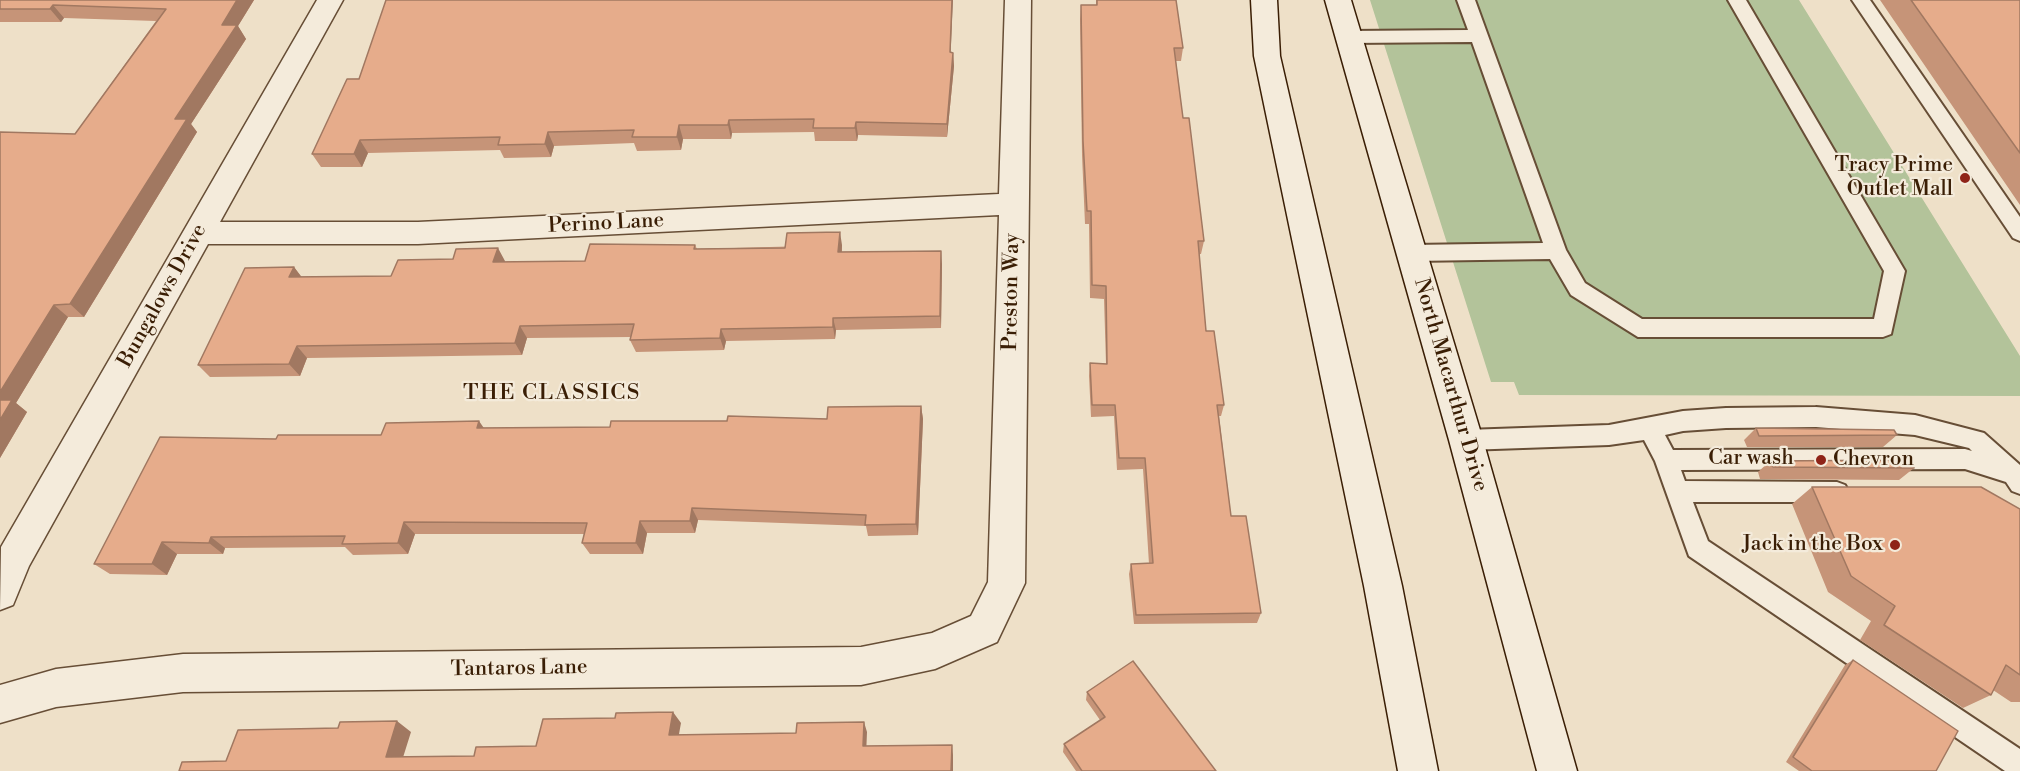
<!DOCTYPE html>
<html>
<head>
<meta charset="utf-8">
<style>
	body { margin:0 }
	canvas { display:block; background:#eee0c8 }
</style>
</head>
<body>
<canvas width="2020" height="771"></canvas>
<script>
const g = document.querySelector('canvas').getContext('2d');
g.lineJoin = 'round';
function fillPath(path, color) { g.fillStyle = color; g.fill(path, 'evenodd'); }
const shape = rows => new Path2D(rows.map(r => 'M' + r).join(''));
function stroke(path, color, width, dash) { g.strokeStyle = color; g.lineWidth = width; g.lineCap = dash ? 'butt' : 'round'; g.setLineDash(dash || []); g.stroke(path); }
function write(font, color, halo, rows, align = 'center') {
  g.font = font + ' "Libre Bodoni",serif'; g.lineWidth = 4.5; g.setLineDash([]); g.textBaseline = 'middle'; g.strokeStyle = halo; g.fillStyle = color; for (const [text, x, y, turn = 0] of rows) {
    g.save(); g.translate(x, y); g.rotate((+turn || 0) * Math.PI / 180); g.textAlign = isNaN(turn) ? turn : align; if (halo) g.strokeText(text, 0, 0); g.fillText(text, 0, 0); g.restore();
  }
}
fillPath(shape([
	[1370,0,1799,0,2020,356,2020,396,1519,395,1514,382,1491,382]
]), '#b3c39a');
const lane = shape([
	[1457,0,1475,0,1566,250,1585,283,1642,319,1874,319,1884,271,1728,0,1746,0,1905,271,1891,334,1883,337,1638,337,1571,295,1550,259,1412,261,1405,258,1402,253,1405,248,1412,245,1543,243,1472,42,1349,43,1340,37,1349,31,1468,30,1457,0],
	[1852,0,1870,0,2020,217,2020,241,2013,238,1852,0],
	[1816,407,1915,415,1984,433,2020,465,2020,494,2012,491,2006,482,1965,469,1681,470,1685,481,1837,482,1845,485,1849,492,1845,499,1837,502,1693,502,1708,541,2020,749,2020,771,2005,771,1689,556,1655,461,1644,440,1609,445,1466,450,1458,447,1454,440,1458,433,1466,430,1609,425,1683,411,1726,408,1816,407],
	[1816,427,1915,435,1969,448,1972,451,1965,449,1673,450,1665,435,1683,431,1726,428,1816,427]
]);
const street = shape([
	[317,0,343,0,220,222,418,222,999,194,1005,0,1031,0,1025,583,997,642,935,669,861,685,183,692,56,707,0,723,0,685,56,669,183,654,861,647,932,633,971,616,988,582,999,215,418,244,208,244,29,566,13,605,0,610,1,547,317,0]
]);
const secondary = shape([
	[1251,0,1277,0,1280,56,1402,586,1438,771,1398,771,1364,586,1254,56,1251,0],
	[1325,0,1351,0,1483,440,1577,771,1537,771,1449,440,1325,0]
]);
stroke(lane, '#674e36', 4);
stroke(street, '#674e36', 3);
stroke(secondary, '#3a1e05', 3);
fillPath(lane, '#f4ebdb');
fillPath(street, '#f4ebdb');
fillPath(secondary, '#f4ebdb');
fillPath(shape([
	[0,0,254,0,238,26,246,39,191,124,197,132,84,317,68,317,16,403,27,412,0,458,0,132,75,134,156,21,64,18,61,22,0,22],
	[1096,0,1176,0,1183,48,1181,61,1176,61,1183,118,1204,241,1201,254,1199,254,1206,331,1224,405,1221,416,1219,416,1231,516,1261,613,1257,623,1134,624,1129,574,1131,564,1149,564,1143,469,1117,470,1114,416,1091,417,1089,376,1090,363,1106,364,1104,299,1090,298,1089,224,1085,224,1082,155,1080,19,1081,5,1096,5],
	[1880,0,2020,0,2020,205],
	[953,53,954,66,947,137,858,135,857,141,815,141,814,132,732,133,731,139,683,139,681,150,637,151,634,143,554,146,551,157,504,158,500,150,368,153,362,167,321,167,312,154,347,79],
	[695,245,697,249,842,245,842,252,942,264,941,328,836,330,835,339,726,341,724,350,636,352,630,340,631,337,527,338,522,355,307,358,300,376,210,377,198,365,294,267,301,277,391,276,505,261,504,262,585,261],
	[921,406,923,419,918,535,868,536,866,526,698,520,695,533,647,533,643,554,590,554,582,543,584,534,415,534,408,554,353,555,345,547,225,548,223,554,177,554,167,575,110,574,94,564,276,439,381,435,484,428,610,427,727,421,827,419],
	[1756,428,1897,435,1883,447,1747,447,1744,440],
	[1770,461,1914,468,1899,480,1760,479,1758,472],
	[1812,487,2020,509,2020,702,2011,702,1993,690,1991,695,1963,708,1860,640,1871,621,1828,592,1792,504],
	[1853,660,1936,771,1799,771,1786,762,1845,665],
	[1087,692,1216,771,1076,771,1063,752,1064,744,1100,720,1086,700]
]), '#c69478');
fillPath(shape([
	[237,0,254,0,238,26,246,39,191,124,197,132,84,317,70,304,175,119,222,25],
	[952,0,953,0,950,66,950,52],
	[53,5,64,18,61,22,50,9],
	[953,53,954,66,947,137,947,124],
	[729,120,732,133,731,139,728,125],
	[856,122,858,135,857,141,855,128],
	[679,125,683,139,681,150,677,137],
	[548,132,554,146,551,157,545,144],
	[360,140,368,153,362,167,354,154],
	[840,232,842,245,841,265,838,252],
	[498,248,505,261,500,275,493,262],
	[941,251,942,264,941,328,940,316],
	[294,267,304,280,289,277],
	[54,305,68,317,16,403,27,412,0,458,0,392],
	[833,318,836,330,835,339,833,327],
	[520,326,527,338,522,355,515,343],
	[721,329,726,341,724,350,720,338],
	[297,346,307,358,300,376,289,364],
	[921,406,923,419,918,535,916,524],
	[479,421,488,434,477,428],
	[692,508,698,520,695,533,690,521],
	[640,521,647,533,643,554,636,543],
	[404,522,415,534,408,554,398,543],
	[211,537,225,548,223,554,209,543],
	[162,542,177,554,167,575,152,564],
	[673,712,681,723,677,745,669,735],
	[397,721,411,732,400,767,386,757],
	[864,722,867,732,866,756,863,746],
	[952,745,953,755,953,771,951,771]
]), '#a17861');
const building = shape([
	[0,0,237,0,222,25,237,25,175,119,187,119,70,304,54,305,0,392,0,132,75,134,166,9,53,5,50,9,0,9,0,0],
	[386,0,952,0,950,52,953,53,947,124,856,122,855,128,813,128,814,119,729,120,728,125,679,125,677,137,632,137,634,130,548,132,545,144,498,145,500,137,360,140,354,154,312,154,347,79,359,79,386,0],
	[1097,0,1176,0,1183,48,1174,48,1183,118,1189,118,1204,241,1198,241,1206,331,1214,331,1224,405,1217,405,1231,516,1246,516,1261,613,1136,615,1131,564,1153,563,1145,458,1119,458,1115,405,1092,405,1090,363,1107,364,1106,286,1092,285,1091,211,1087,211,1083,141,1081,5,1097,5,1097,0],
	[1911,0,2020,0,2020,153,1911,0],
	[840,232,838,252,941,251,940,316,833,318,833,327,721,329,720,338,630,340,634,324,520,326,515,343,297,346,289,364,198,365,245,268,294,267,289,277,391,276,398,260,453,259,456,249,498,248,493,262,585,261,590,244,695,245,694,249,785,248,787,233,840,232],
	[0,400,12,400,0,420,0,400],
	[921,406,916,524,865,525,866,515,692,508,690,521,640,521,636,543,582,543,587,523,404,522,398,543,342,544,345,536,211,537,209,543,162,542,152,564,94,564,160,437,276,439,278,435,381,435,386,423,479,421,477,428,610,427,611,421,727,421,728,416,827,419,828,407,921,406],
	[1756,428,1894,430,1897,435,1759,436,1756,428],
	[1909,460,1914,468,1773,467,1770,461,1909,460],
	[1812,487,1981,487,2020,509,2020,675,2006,665,1991,695,1884,625,1895,606,1851,576,1812,487],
	[1853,660,1958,731,1936,771,1812,771,1793,757,1853,660],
	[1133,661,1216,771,1082,771,1064,744,1105,717,1087,692,1133,661],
	[673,712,669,735,796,733,797,723,864,722,863,746,952,745,951,771,179,771,182,762,226,761,238,730,338,728,340,722,397,721,386,757,474,756,476,747,536,746,543,719,615,718,616,713,673,712]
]);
fillPath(building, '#e6ac8b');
stroke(building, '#a17861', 1.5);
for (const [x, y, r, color] of [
	[1965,178,6,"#8f2418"],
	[1821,460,6,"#8f2418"],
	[1895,545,6,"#8f2418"]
]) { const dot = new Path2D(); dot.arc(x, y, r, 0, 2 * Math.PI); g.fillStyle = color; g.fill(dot); stroke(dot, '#f4ebdb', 2); }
write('21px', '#3a1e05', '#f4ebdb', [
	["Tracy Prime",1953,166],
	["Outlet Mall",1953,190],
	["Chevron",1833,460,"left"],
	["Jack in the Box",1883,545]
], 'right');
write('21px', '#3a1e05', '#f4ebdb', [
	["Perino Lane",606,224,-3],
	["Preston Way",1012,292,-89],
	["Bungalows Drive",163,296,-61],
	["North Macarthur Drive",1450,385,74],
	["Car wash",1751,459],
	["Tantaros Lane",519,669,-1]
]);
g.letterSpacing = '1.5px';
write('22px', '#3a1e05', '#f4ebdb', [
	["THE CLASSICS",552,394]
]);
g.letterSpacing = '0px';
</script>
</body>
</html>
